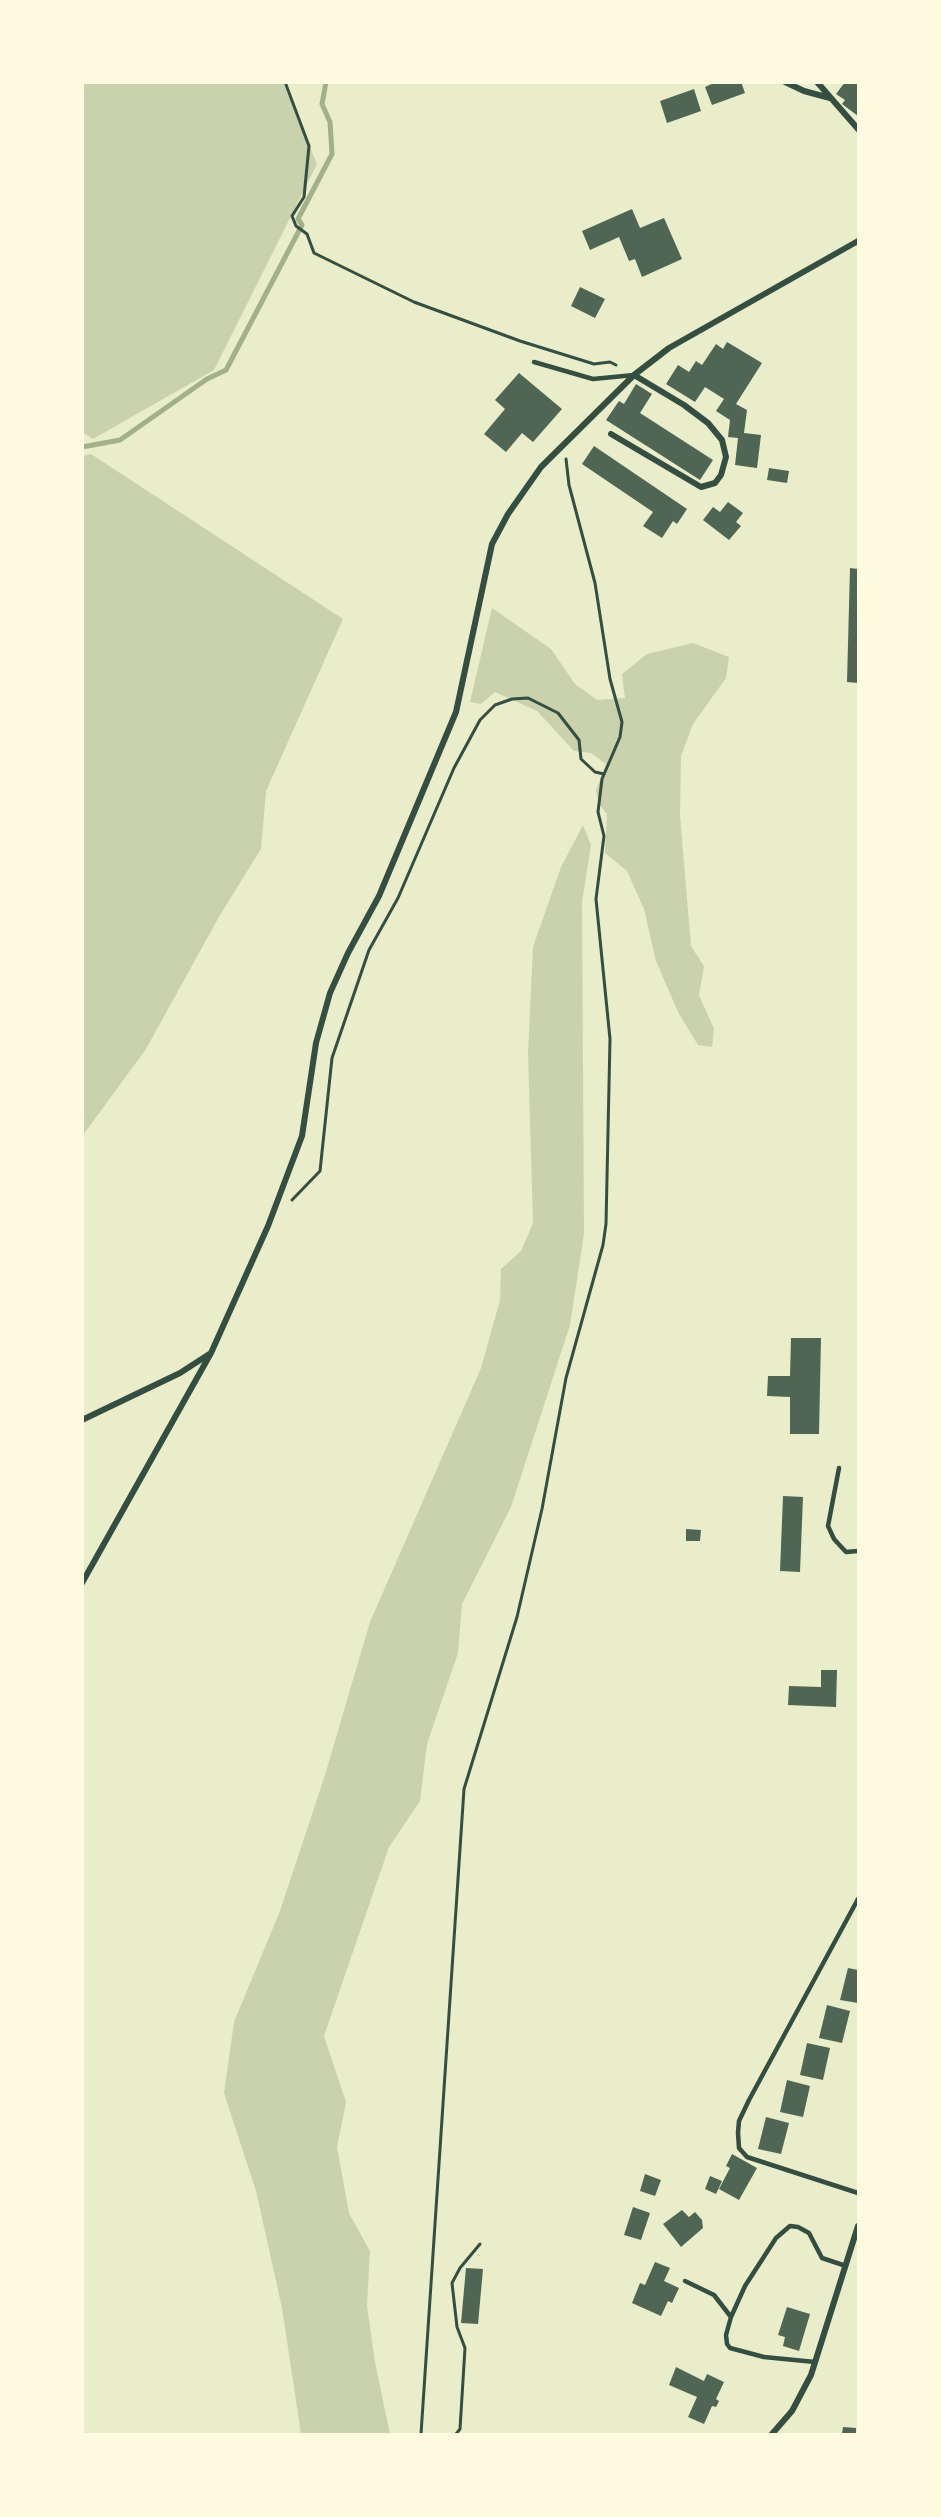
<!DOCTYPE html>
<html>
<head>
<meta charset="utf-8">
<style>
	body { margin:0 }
	#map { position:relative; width:941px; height:2517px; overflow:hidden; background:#e9edc9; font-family:Figtree,sans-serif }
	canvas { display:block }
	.frame { position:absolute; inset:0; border:84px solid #fefae0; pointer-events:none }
</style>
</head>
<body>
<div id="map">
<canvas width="941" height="2517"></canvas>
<div class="frame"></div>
</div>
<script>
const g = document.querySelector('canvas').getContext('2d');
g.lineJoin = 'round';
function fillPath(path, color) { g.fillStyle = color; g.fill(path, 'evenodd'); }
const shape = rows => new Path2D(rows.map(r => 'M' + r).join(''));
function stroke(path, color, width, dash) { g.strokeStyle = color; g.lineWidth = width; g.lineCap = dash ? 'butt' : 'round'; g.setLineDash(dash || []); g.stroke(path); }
fillPath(shape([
	[82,83,283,83,317,164,214,370,93,439,82,432],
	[91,454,343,619,266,791,261,849,220,915,146,1049,83,1135,82,456],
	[492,608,551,649,575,684,597,700,625,698,622,674,647,654,693,643,729,657,726,678,693,724,681,756,680,815,691,946,704,966,699,995,714,1029,712,1047,698,1045,678,1012,656,961,644,909,627,871,605,853,607,814,599,804,596,790,606,764,591,753,574,751,537,711,495,692,481,704,470,702],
	[583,825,591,845,582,902,584,1234,570,1325,511,1507,462,1604,458,1653,427,1744,420,1801,389,1847,324,2036,346,2102,337,2147,349,2213,370,2251,367,2306,375,2362,390,2434,301,2434,282,2308,256,2191,224,2093,234,2022,280,1911,325,1775,370,1622,481,1368,500,1300,501,1269,521,1251,533,1223,528,1053,533,947,561,867]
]), '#cad2ad');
stroke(shape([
	[82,447,120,440,207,379,226,370,302,225,298,219,332,154,330,122,322,104,326,82]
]), '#a3b18a', 5);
fillPath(shape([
	[716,82,741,82,745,93,712,105,705,87],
	[845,82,858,82,858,116,842,104,845,100,836,94],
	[694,89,701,111,667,123,660,101],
	[632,209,640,228,664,218,682,259,642,277,635,259,629,261,619,237,590,250,582,231],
	[580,287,605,299,595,318,571,306],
	[727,342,762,363,736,404,747,410,744,433,761,435,757,468,735,465,738,438,728,437,730,420,716,411,724,399,705,387,695,402,666,384,678,365,689,372,696,361,702,365,716,344,723,349],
	[519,373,562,409,533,442,522,433,506,452,484,434,505,409,495,400],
	[636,384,652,394,640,413,713,460,700,480,606,420,619,401,624,404],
	[594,446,687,509,677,524,673,521,662,538,643,526,653,512,582,464],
	[769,468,789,471,787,483,767,480],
	[728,502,743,513,736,522,741,526,729,540,703,520,713,507,720,512],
	[850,568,858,569,858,683,847,682],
	[791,1338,821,1338,819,1434,790,1434,790,1397,767,1396,768,1376,790,1376],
	[783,1496,803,1497,800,1572,780,1571],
	[686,1529,701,1530,700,1541,686,1541],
	[821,1670,837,1670,836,1707,788,1705,789,1686,821,1687],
	[848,1968,858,1970,858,2003,840,2000],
	[827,2005,850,2011,842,2043,819,2038],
	[807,2043,830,2048,823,2080,800,2075],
	[787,2080,810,2086,803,2117,780,2112],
	[766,2117,789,2123,781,2154,758,2149],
	[732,2154,757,2168,739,2200,719,2189,730,2168,726,2166],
	[645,2174,661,2180,655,2196,640,2191],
	[710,2176,722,2181,716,2194,705,2189],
	[633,2207,650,2213,641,2240,624,2235],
	[682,2210,689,2217,695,2212,702,2220,703,2228,681,2247,663,2224],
	[655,2262,670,2268,664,2281,679,2288,672,2303,668,2301,661,2316,632,2303,640,2283,645,2285],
	[466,2268,483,2269,478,2324,461,2323],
	[787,2307,810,2314,799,2351,783,2346,785,2337,778,2335],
	[676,2367,704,2381,707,2374,724,2382,716,2399,719,2401,716,2407,712,2406,704,2424,688,2417,697,2397,669,2385],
	[843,2427,856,2428,856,2434,842,2434]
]), '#4f6655');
stroke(shape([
	[285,82,309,146,304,197,292,216,296,226,307,234,314,253,414,302,520,341,594,364,610,362,616,365],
	[292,1200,320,1171,332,1058,369,950,398,898,454,768,480,720,495,705,512,699,528,698,558,713,579,740,581,759,595,772,604,774],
	[421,2434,464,1789,517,1617,542,1509,566,1378,603,1245,606,1224,610,1039,596,899,604,836,598,812,602,779,620,737,622,722,610,679,595,583,569,485,566,459],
	[456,2434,460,2429,465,2348,457,2327,452,2283,460,2268,480,2244]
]), '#344e41', 3);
stroke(shape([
	[534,362,593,379,634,375],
	[839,1468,828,1526,834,1539,846,1552,858,1551],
	[858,1899,749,2100,739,2121,738,2133,739,2148,747,2157,858,2193],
	[685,2281,714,2295,731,2317,726,2335,727,2344,730,2348,764,2357,815,2362],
	[731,2317,745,2286,776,2238,790,2226,798,2227,809,2233,822,2258,846,2266]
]), '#344e41', 4.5);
stroke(shape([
	[785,82,804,91,830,98],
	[817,82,858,129],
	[611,434,701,487,715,483,721,475,726,457,722,440,708,423,684,405,634,375],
	[82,1420,180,1373,211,1353],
	[82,1583,211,1353,268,1226,302,1136,316,1043,330,993,348,953,379,896,456,712,492,544,508,514,541,467,634,375,669,348,858,241],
	[772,2434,792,2411,811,2375,858,2226]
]), '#344e41', 6);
</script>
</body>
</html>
